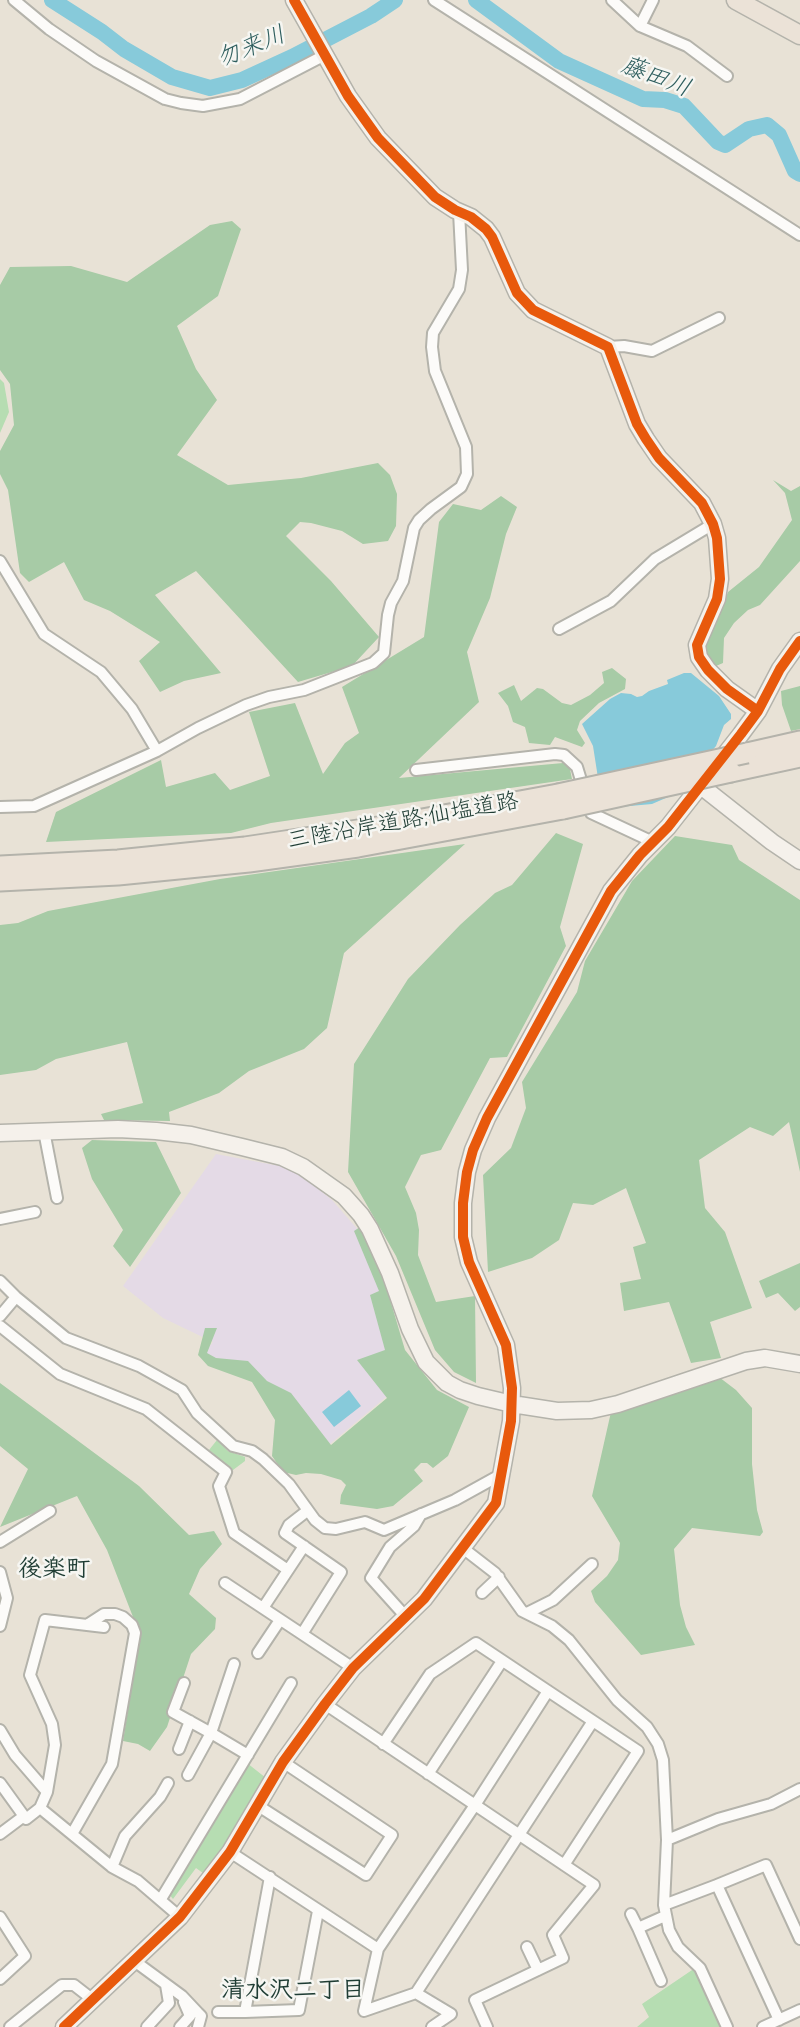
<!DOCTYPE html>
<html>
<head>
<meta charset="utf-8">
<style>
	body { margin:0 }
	canvas { display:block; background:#e8e2d6 }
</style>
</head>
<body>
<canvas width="800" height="2027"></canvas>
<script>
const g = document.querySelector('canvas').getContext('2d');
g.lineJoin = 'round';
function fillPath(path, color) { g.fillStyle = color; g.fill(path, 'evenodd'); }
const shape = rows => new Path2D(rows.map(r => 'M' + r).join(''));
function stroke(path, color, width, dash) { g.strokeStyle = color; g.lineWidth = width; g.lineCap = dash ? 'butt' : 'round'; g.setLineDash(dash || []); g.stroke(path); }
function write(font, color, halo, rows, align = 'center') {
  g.font = font + ' "Comic Neue","Klee One",sans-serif'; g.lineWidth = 5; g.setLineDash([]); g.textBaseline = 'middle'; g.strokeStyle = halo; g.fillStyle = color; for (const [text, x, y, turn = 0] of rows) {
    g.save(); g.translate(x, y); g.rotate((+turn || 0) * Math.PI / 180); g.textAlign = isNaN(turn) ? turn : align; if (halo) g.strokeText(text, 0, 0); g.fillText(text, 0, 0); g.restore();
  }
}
fillPath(shape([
	[216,1154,285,1167,302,1176,332,1200,360,1232,404,1350,417,1371,330,1444,289,1395,203,1354,213,1342,163,1318,123,1286]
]), '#e4dae6');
fillPath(shape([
	[0,379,4,383,9,412,0,433],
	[217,1440,228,1451,245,1457,245,1461,233,1470,213,1456,214,1454,209,1450],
	[247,1763,266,1778,207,1876,196,1868,173,1899,169,1894],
	[695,1968,722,2027,637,2027,649,2017,642,2004]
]), '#b6ddb2');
fillPath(shape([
	[232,221,241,229,218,296,177,326,196,369,217,400,177,455,228,485,301,478,378,463,390,475,397,494,396,526,388,541,363,544,342,531,311,523,300,522,286,536,331,581,379,637,352,666,298,682,196,571,155,595,221,673,184,681,160,692,139,661,160,642,110,611,84,600,64,562,29,582,20,573,8,490,0,474,0,451,14,425,10,384,0,370,0,285,10,267,71,266,127,282,210,225],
	[773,480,791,491,800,486,800,561,760,605,748,610,734,623,724,638,723,663,716,666,711,665,706,656,705,645,707,635,716,624,728,592,759,567,792,520,785,493],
	[501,496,517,507,506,534,490,598,467,652,479,702,399,778,563,763,570,769,572,779,271,823,231,833,46,842,56,812,161,760,166,787,215,773,230,790,270,776,249,712,295,703,323,774,345,743,359,733,342,687,424,637,439,522,453,504,481,510],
	[612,668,626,679,625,689,599,703,580,721,577,730,585,743,582,747,555,737,550,745,529,743,525,727,513,722,508,706,498,693,514,685,521,701,537,688,543,689,562,703,571,705,590,695,604,683,602,672],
	[800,686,800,729,791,731,782,705,781,691],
	[556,833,583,844,560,927,566,946,507,1057,490,1058,441,1150,421,1155,405,1187,416,1213,419,1230,418,1255,436,1302,475,1296,476,1383,454,1372,435,1350,396,1256,348,1172,354,1064,408,979,460,925,495,893,512,885],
	[675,836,732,845,739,860,800,900,800,1172,789,1122,773,1136,750,1127,699,1160,705,1208,725,1232,752,1308,710,1322,721,1358,691,1363,669,1302,624,1311,620,1283,641,1279,633,1247,646,1243,626,1188,593,1205,573,1203,559,1240,532,1258,488,1272,483,1175,511,1148,526,1108,522,1082,577,992,585,961,632,881],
	[465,844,344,953,327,1028,304,1049,249,1071,219,1093,169,1112,170,1121,104,1120,101,1114,143,1103,127,1042,56,1059,36,1070,0,1075,0,925,18,923,48,911,220,879],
	[92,1140,156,1142,181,1193,130,1267,113,1246,123,1230,92,1179,82,1148],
	[360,1227,384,1279,405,1350,437,1390,469,1407,448,1456,433,1468,427,1463,421,1463,414,1470,423,1481,393,1506,377,1509,340,1504,341,1495,346,1485,341,1480,321,1474,306,1473,296,1475,283,1472,272,1456,275,1420,252,1382,208,1366,198,1355,205,1328,217,1328,207,1353,216,1358,248,1361,267,1381,291,1393,331,1445,387,1398,357,1360,385,1350,370,1295,379,1291,354,1231],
	[800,1263,800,1307,795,1311,778,1293,766,1298,759,1281],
	[715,1374,736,1390,752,1408,752,1464,757,1510,763,1532,760,1536,692,1528,674,1549,680,1605,686,1627,695,1645,641,1655,595,1602,591,1591,607,1576,618,1560,620,1543,592,1496,611,1412],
	[0,1383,139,1486,189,1535,214,1531,222,1544,200,1569,189,1594,216,1618,215,1629,191,1654,167,1727,150,1751,138,1744,123,1741,140,1635,107,1550,77,1496,0,1527,28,1469,0,1446]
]), '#a7cba6');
fillPath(shape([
	[684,673,691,673,719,696,731,714,731,719,724,725,716,746,675,794,652,804,619,807,614,804,598,778,593,746,582,724,610,699,621,693,631,694,637,697,642,696,649,691,668,684,667,680],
	[349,1390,361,1406,334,1427,322,1412]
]), '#87cada');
stroke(shape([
	[52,0,102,32,124,49,172,77,210,88,242,80,292,57,371,16,395,0],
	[476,0,559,61,643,99,665,100,684,106,718,142,725,145,749,129,767,125,779,135,795,171,800,174]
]), '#87cada', 16);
const street = shape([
	[14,0,49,29,96,61,165,99,181,103,203,106,240,99,323,56],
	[434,0,800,235],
	[612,0,640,26,687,46,727,76],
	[640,26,653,0],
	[608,347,624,346,652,351,719,318],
	[0,561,44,634,101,672,132,709,157,751,34,806,0,807],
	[559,629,611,601,655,559,713,524],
	[157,751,198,728,246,705,269,697,304,690,373,663,384,653,388,615,391,603,403,581,414,528,419,520,431,509,461,487,467,474,466,447,435,371,432,347,433,333,459,289,462,270,459,212],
	[416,770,555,754,564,755,577,767,591,813,653,842],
	[44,1131,57,1198],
	[0,1219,35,1212],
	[0,1281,16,1297,66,1338,139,1366,182,1390,197,1413,233,1446,252,1451,263,1459,289,1484,315,1520,325,1528,336,1529,365,1522,384,1530,455,1500,502,1474],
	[0,1316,16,1297],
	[0,1326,60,1374,146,1409,226,1472,219,1486,234,1533,288,1570],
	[307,1511,289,1525,285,1533,341,1572,302,1634,353,1668],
	[0,1542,50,1511],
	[464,1549,495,1573,522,1611,552,1626,569,1640,617,1700,647,1727,658,1744,663,1760,667,1840],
	[0,1572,7,1598,0,1626],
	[225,1583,302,1634],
	[482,1593,499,1577],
	[263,1608,304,1546],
	[527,1613,553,1600,592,1564],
	[406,1617,371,1578,390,1547,414,1526,421,1514],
	[258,1653,280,1620],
	[234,1664,211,1733,248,1755],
	[184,1683,173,1712,211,1733,188,1775],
	[325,1704,594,1885,553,1935,563,1958,475,2000,487,2027],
	[0,1730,15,1755,47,1792],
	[383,1744,430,1674,476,1643,638,1751,564,1865],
	[179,1749,190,1721],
	[428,1774,502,1661],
	[0,1783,26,1819,40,1808,47,1792,55,1745,52,1724,30,1675,45,1620,104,1627],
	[257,1805,366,1875,392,1835,283,1762],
	[40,1808,112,1867,138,1881,180,1917],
	[0,1834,24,1816],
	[72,1834,112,1764,135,1633,132,1625,123,1617,115,1614,104,1614,87,1625],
	[230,1852,378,1949,364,2011,416,1993,593,1721],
	[112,1867,125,1836,160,1797,168,1783],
	[270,1877,245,2012,299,2010,318,1911],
	[161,1899,291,1683],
	[664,1905,717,1885],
	[631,1914,638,1928,665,1916],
	[0,1917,25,1956,0,1979],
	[638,1928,661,1981],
	[527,1947,538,1970],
	[378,1949,475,1805,548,1691],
	[133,1960,182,1996,198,2013,201,2016,198,2027],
	[416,1993,451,2014,432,2027],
	[218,2012,245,2012],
	[779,2020,717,1885,766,1865,800,1939],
	[10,2027,62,1985,74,1985,92,1999],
	[147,2027,169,2003,166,1985],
	[180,2027,190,2016,184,2002],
	[727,2027,700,1968,678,1947,669,1930,664,1905,667,1840,718,1819,771,1804,800,1789],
	[763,2027,800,2010]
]);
const secondary = shape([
	[294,0,348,96,378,138,435,197,455,210,471,217,486,229,492,237,517,293,533,310,608,347,637,424,646,439,659,458,702,503,713,524,717,538,720,579,717,599,697,645,699,657,708,670,727,689,758,711],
	[701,786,772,842,800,861],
	[0,1133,118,1129,156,1131,191,1135,242,1147,282,1157,303,1167,344,1196,361,1215,370,1229,390,1273,410,1329,426,1362,447,1383,460,1390,478,1396,512,1404,557,1411,591,1410,618,1404,746,1361,765,1358,800,1364],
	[64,2027,180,1917,230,1852,283,1762,325,1704,353,1668,424,1599,496,1503,511,1421,512,1388,506,1345,469,1262,463,1237,463,1203,467,1172,473,1150,487,1118,611,891,640,855,668,827,741,734,758,711,780,669,800,641]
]);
const primary = shape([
	[736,0,800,35]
]);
const highway = shape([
	[747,753,800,741],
	[731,772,800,757],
	[0,866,118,860,245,847,384,826,558,794],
	[0,881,118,875,249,862,358,847,563,809]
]);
stroke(street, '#b4b3ab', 14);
stroke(secondary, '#b4b3ab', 19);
stroke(primary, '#b4b3ab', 21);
stroke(highway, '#b4b3ab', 23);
stroke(street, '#fcfbf9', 10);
stroke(secondary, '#f5f1eb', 16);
stroke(primary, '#ebe2d7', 18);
stroke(highway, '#ebe2d7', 19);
const highwayBridge = shape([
	[558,794,747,753],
	[563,809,731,772]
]);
stroke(highwayBridge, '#b4b3ab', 23, []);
stroke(highwayBridge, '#ebe2d7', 19);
stroke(shape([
	[294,0,348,96,378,138,435,197,455,210,471,217,486,229,492,237,517,293,533,310,608,347,637,424,646,439,659,458,702,503,713,524,717,538,720,579,717,599,697,645,699,657,708,670,727,689,758,711],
	[64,2027,180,1917,230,1852,283,1762,325,1704,353,1668,424,1599,496,1503,511,1421,512,1388,506,1345,469,1262,463,1237,463,1203,467,1172,473,1150,487,1118,611,891,640,855,668,827,741,734,758,711,780,669,800,641]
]), '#e8590c', 10);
write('23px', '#1f3d34', '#f6f6f2', [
	["三陸沿岸道路;仙塩道路",403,821,-10]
]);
write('italic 24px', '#2e5e5e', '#f6f6f2', [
	["勿来川",251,47,-22],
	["藤田川",656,77,21]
]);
write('bold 24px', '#1f3d34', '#f6f6f2', [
	["後楽町",54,1569],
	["清水沢二丁目",293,1990]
]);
</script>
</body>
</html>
